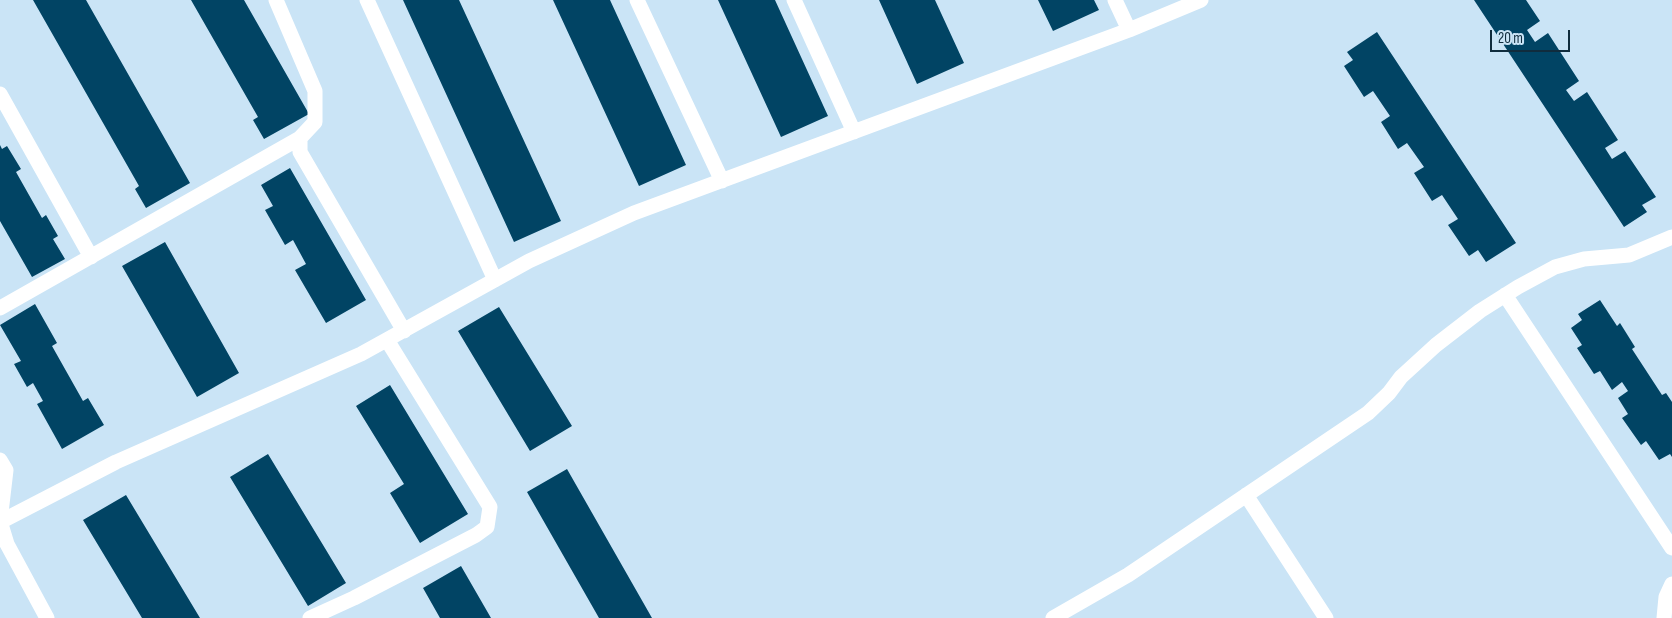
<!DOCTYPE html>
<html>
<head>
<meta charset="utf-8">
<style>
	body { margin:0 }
	#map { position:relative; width:1672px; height:618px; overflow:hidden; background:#cae4f6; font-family:"Sofia Sans Condensed",sans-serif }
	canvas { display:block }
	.scale { position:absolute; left:1490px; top:30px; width:80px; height:22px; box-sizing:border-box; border:2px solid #102c3d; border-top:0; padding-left:6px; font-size:15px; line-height:18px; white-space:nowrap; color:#102c3d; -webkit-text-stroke:4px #cae4f6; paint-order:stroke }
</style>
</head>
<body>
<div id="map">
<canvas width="1672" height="618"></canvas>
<div class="scale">20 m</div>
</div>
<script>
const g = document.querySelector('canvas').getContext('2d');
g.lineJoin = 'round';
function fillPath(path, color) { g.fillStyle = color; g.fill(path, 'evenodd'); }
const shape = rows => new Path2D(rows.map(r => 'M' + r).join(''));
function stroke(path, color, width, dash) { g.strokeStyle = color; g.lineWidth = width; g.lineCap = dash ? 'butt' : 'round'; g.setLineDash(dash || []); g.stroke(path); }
fillPath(shape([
	[33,0,86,0,190,183,146,208,135,189,139,186],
	[191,0,244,0,309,114,264,139,253,120,258,117],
	[403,0,459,0,561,221,514,242],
	[553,0,610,0,686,165,639,186],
	[718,0,775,0,828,116,781,137],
	[879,0,935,0,964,63,917,84],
	[1038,0,1094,0,1099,10,1053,31],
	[1474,0,1526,0,1540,21,1527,30,1535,42,1548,33,1579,81,1566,90,1574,101,1587,92,1618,140,1605,148,1612,159,1625,151,1656,197,1642,205,1647,212,1624,227],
	[1377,32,1516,243,1486,262,1478,250,1469,256,1448,225,1458,219,1442,195,1432,201,1414,173,1424,167,1407,143,1398,149,1381,122,1390,116,1373,91,1364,97,1344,66,1353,60,1347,52],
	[0,145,2,149,7,146,21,169,16,172,42,218,46,215,58,236,53,239,65,259,32,277,0,221],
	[290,168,366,300,326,323,295,270,306,264,293,240,285,245,265,210,273,206,261,185],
	[165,242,239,373,197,397,122,266],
	[1600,300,1617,326,1620,323,1635,347,1632,349,1662,395,1666,393,1672,402,1672,457,1670,454,1659,460,1646,441,1641,445,1622,418,1628,414,1618,398,1628,391,1622,382,1612,390,1600,371,1594,374,1577,348,1582,345,1571,328,1582,320,1578,314],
	[35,304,57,343,52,346,83,401,88,398,104,425,62,449,37,404,43,401,33,383,27,387,14,364,21,361,0,325],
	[499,307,572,426,530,451,458,331],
	[390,385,468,514,420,543,390,493,404,484,356,406],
	[268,454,346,583,308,606,230,477],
	[567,469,652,618,599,618,527,492],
	[126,495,200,618,142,618,83,520],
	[461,566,491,618,440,618,423,588]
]), '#014464');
stroke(shape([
	[276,0,315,91,315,122,300,138,300,152,404,331],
	[367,0,495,280],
	[637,0,722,181],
	[794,0,854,132],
	[1115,0,1129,30],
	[0,94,91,257],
	[1505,295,1672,548],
	[0,308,300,138],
	[0,460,6,470,0,521,7,544,47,618],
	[1246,495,1326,618],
	[0,522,116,462,361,354,529,261,634,213,1129,30,1201,0],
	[310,618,354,598,476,535,487,527,490,507,387,340],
	[1053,618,1128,575,1368,413,1389,393,1401,377,1436,345,1480,311,1518,287,1555,267,1584,259,1629,255,1672,237],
	[1664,618,1666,597,1672,584]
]), '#fff', 15);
</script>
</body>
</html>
